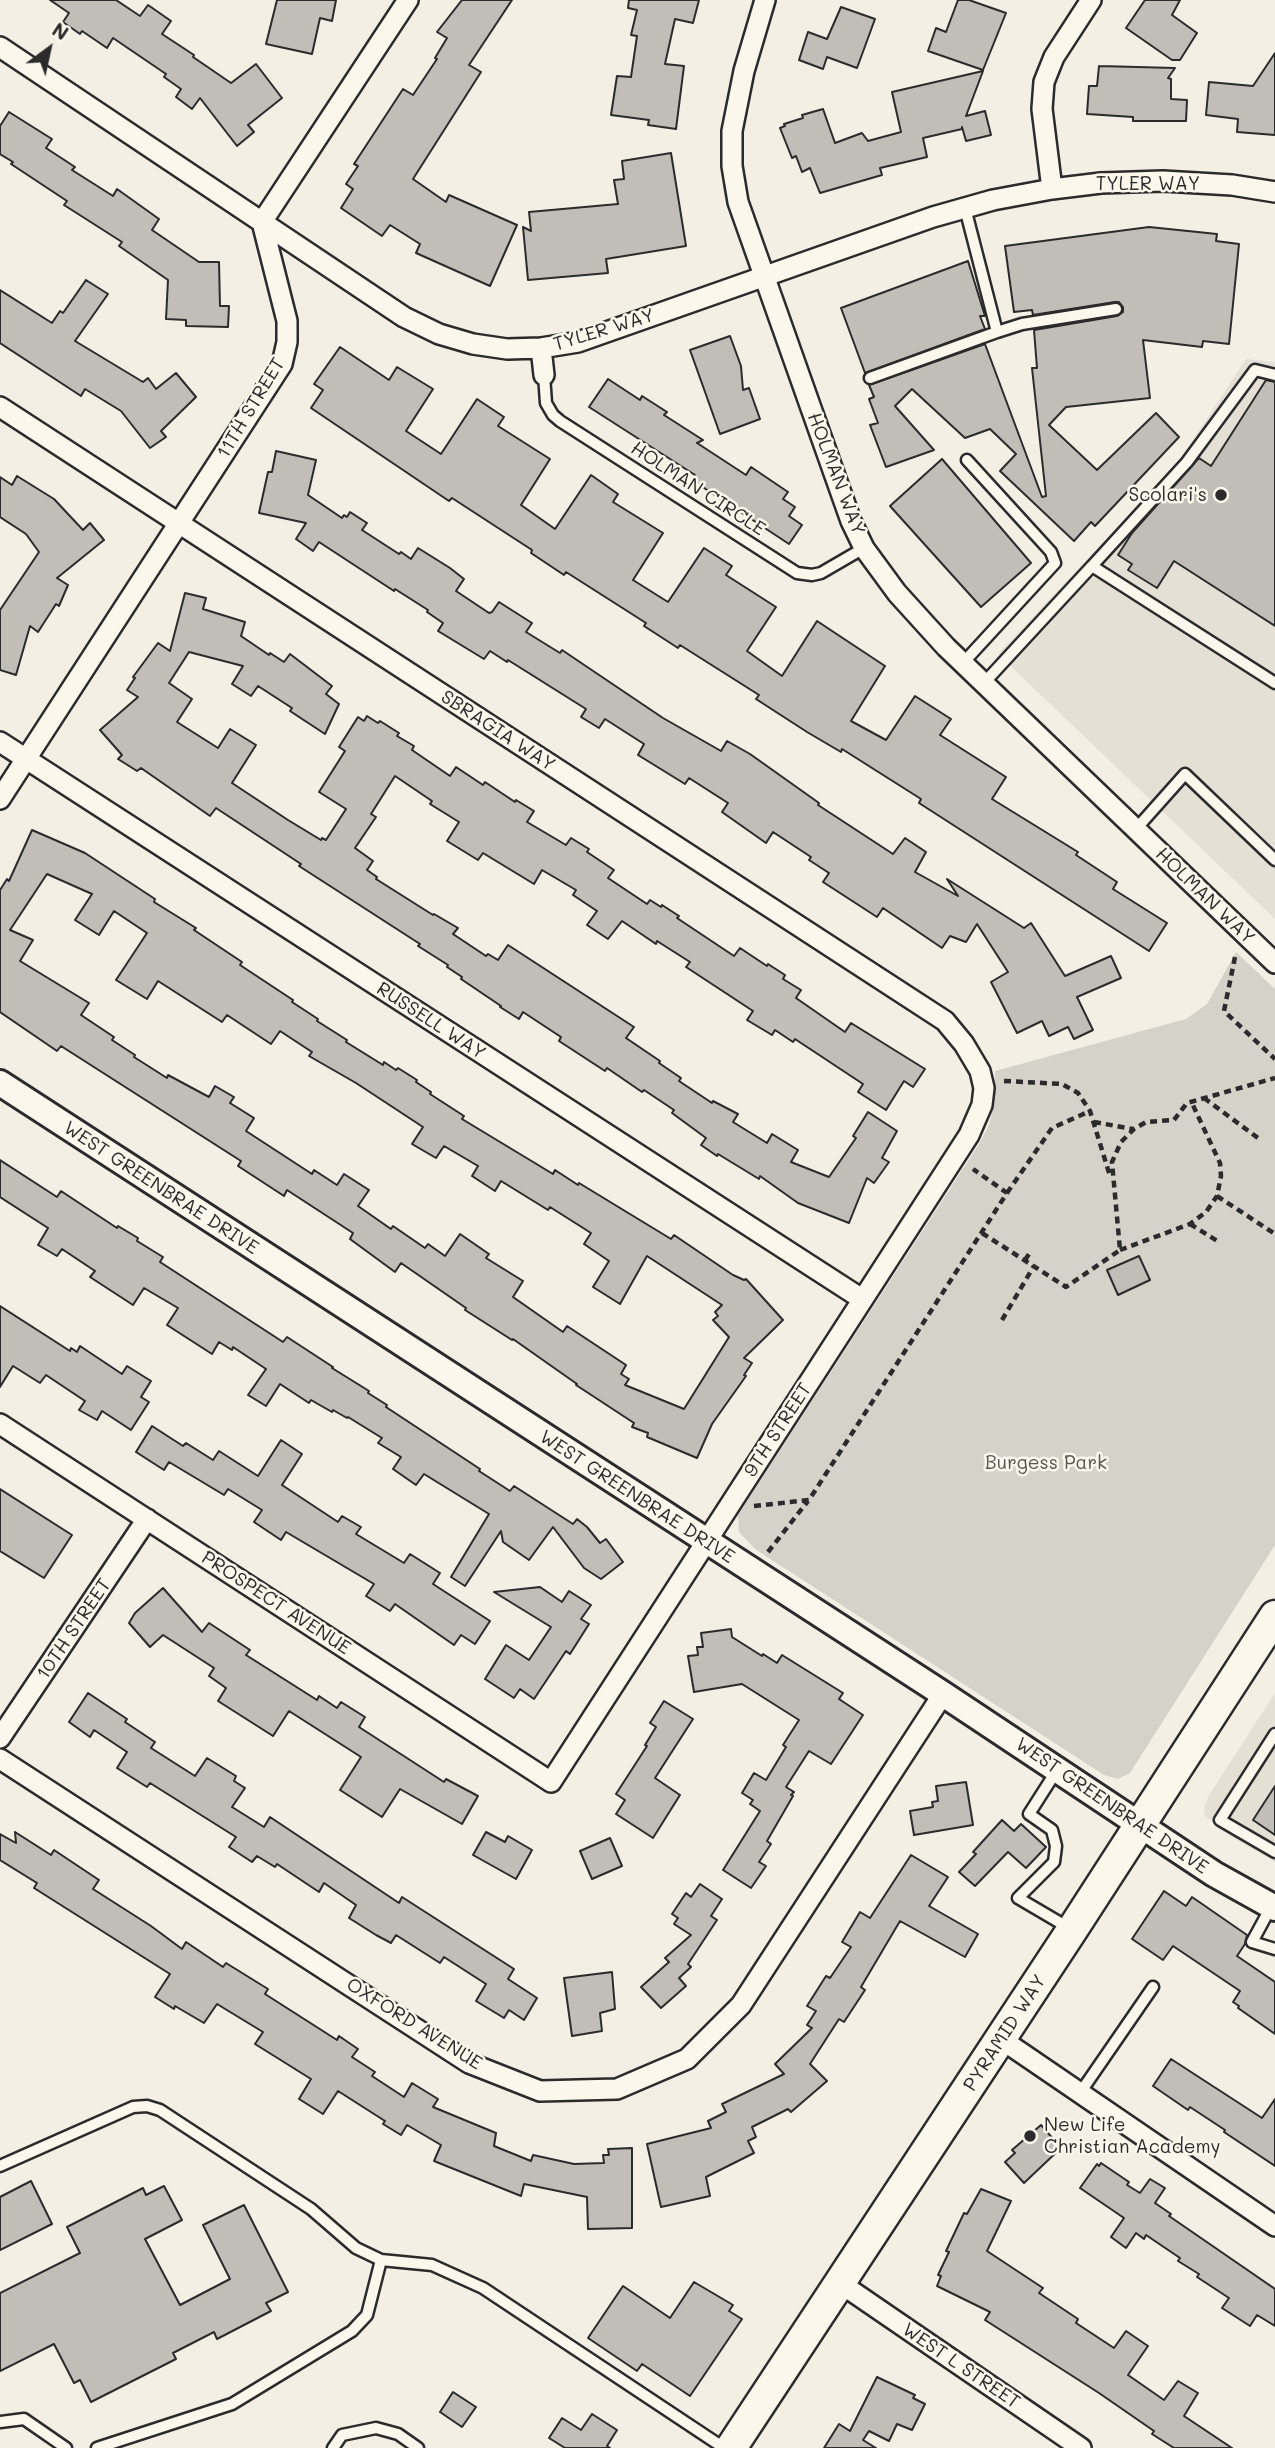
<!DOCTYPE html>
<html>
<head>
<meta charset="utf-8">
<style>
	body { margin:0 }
	#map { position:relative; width:1275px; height:2448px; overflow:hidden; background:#f3efe4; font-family:Mali,sans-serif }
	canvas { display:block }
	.north { position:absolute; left:14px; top:14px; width:70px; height:70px; -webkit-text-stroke:5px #fbf7ec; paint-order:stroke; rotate:33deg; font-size:19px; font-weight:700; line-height:28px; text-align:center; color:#2b2b2b }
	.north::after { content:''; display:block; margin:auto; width:24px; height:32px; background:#2b2b2b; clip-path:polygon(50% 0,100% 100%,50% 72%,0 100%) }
</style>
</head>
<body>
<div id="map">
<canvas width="1275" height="2448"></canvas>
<div class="north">N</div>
</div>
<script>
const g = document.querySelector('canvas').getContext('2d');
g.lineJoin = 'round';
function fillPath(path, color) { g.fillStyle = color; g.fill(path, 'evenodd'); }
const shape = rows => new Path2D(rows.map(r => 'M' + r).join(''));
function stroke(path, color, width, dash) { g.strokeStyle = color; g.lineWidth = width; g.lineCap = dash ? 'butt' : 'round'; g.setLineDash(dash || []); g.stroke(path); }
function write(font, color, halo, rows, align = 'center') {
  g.font = font + ' Mali,sans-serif'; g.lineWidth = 5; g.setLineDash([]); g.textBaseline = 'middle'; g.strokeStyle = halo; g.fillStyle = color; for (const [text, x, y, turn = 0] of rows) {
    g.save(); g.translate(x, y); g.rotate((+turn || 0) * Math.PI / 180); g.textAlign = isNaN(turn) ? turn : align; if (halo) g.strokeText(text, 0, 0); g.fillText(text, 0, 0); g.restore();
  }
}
fillPath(shape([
	[1246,359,1275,362,1275,919,998,654,1177,464],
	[1275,1693,1275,1862,1233,1838,1205,1816,1204,1808,1209,1795]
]), '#e4e0d6');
fillPath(shape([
	[1236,952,1275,989,1275,1545,1130,1773,1118,1779,1104,1775,755,1549,739,1532,738,1515,979,1144,989,1125,994,1105,995,1071,1186,1019,1207,1004]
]), '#d5d2c9');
const building = shape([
	[50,0,116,0,140,16,148,5,171,21,162,34,194,55,193,57,231,83,256,64,282,98,248,125,254,132,237,146,200,98,192,109,176,97,181,89,164,77,166,74,113,38,107,48,82,31,80,34,63,22,69,13,50,0],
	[277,0,336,0,332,21,320,18,312,54,266,44,277,0],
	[462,0,512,0,469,65,481,72,413,179,446,202,449,195,517,225,490,286,416,253,420,244,390,225,382,236,341,208,353,189,346,184,358,166,354,164,403,89,413,95,437,59,435,58,447,38,437,32,462,0],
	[629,0,699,0,693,23,675,19,665,64,684,66,676,129,648,125,649,120,611,115,617,76,631,77,637,36,631,35,637,10,628,8,629,0],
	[958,0,969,0,1006,13,983,70,928,51,936,28,946,32,958,0],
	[1145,0,1180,0,1172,15,1197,33,1180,60,1172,60,1126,28,1145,0],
	[841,7,875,19,857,68,827,57,823,69,799,60,808,32,827,39,841,7],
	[1275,53,1275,135,1237,132,1238,119,1206,115,1209,82,1253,86,1275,53],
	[1099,66,1175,68,1168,78,1171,79,1171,99,1187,100,1186,121,1133,121,1133,117,1087,114,1089,86,1097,86,1099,66],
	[983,71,966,116,985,111,991,135,966,141,962,127,962,129,923,138,927,157,880,168,882,175,820,193,810,168,802,172,796,156,792,158,780,128,785,126,784,124,803,118,802,115,823,109,835,143,862,133,868,141,901,132,892,92,983,71],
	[9,112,52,139,46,148,75,167,72,170,113,196,117,189,159,219,152,230,199,262,219,262,220,306,229,306,228,327,186,326,186,320,166,319,168,280,119,246,122,242,64,205,67,201,11,164,13,162,0,154,0,126,9,112],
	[671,153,686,246,606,259,608,273,528,280,523,227,531,231,529,212,618,204,614,180,624,179,622,161,671,153],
	[1149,227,1217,234,1216,241,1239,244,1229,344,1203,341,1202,347,1143,340,1150,398,1066,407,1049,425,1097,470,1156,413,1179,437,1095,526,1091,522,1074,541,1000,471,1016,454,990,429,965,438,912,389,895,406,934,450,886,467,870,425,878,423,869,399,874,397,869,385,985,344,1042,497,1046,496,1032,368,1037,368,1034,330,1117,316,1123,312,1123,307,1119,302,1115,302,1033,315,1032,310,1014,312,1005,246,1149,227],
	[968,261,985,316,980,316,985,329,865,373,841,308,968,261],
	[86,280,108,294,75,341,143,382,148,378,156,389,176,373,196,397,161,431,166,437,150,448,121,411,85,389,81,396,0,343,0,290,52,323,60,311,63,313,86,280],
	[730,336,741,366,743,390,749,388,760,419,720,434,690,350,730,336],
	[340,347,389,380,397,367,433,389,406,431,441,454,477,399,504,417,498,426,550,459,521,505,555,529,591,475,618,494,613,502,663,533,633,580,668,602,704,548,732,566,726,575,776,607,747,651,782,676,817,621,885,666,851,721,886,740,915,696,951,719,940,735,1006,777,992,799,1078,852,1076,855,1117,882,1113,889,1167,923,1149,951,919,803,921,799,842,749,841,752,807,732,756,699,759,695,680,645,678,648,644,626,646,623,566,572,564,575,531,553,532,550,452,498,449,501,311,408,323,390,314,384,340,347],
	[608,379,640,400,642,396,667,412,664,415,703,440,697,443,746,475,751,467,788,492,783,499,795,507,789,516,802,525,789,544,692,480,695,475,589,407,608,379],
	[1266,380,1275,382,1275,626,1174,561,1157,588,1128,570,1132,564,1118,555,1132,533,1199,458,1211,466,1266,380],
	[276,451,316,460,308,495,342,518,344,515,347,517,350,512,367,523,362,530,399,554,401,552,411,559,418,548,450,568,464,579,456,591,489,613,492,612,499,602,532,623,526,632,560,653,562,650,663,718,721,751,727,741,750,754,819,803,818,805,893,854,905,838,926,852,915,872,958,896,947,879,1024,928,1031,923,1065,976,1111,956,1121,978,1077,997,1093,1030,1074,1039,1068,1027,1049,1036,1042,1021,1017,1033,991,982,1008,972,977,924,966,942,950,936,942,948,883,908,877,917,823,882,829,873,809,860,811,857,773,832,766,843,722,812,728,803,689,778,685,784,638,755,644,744,605,719,599,728,581,717,586,709,508,660,507,662,490,651,484,659,438,631,443,623,427,612,428,610,395,589,394,591,319,542,313,551,296,539,306,523,259,513,268,472,272,472,276,451],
	[942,459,1031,563,981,607,890,506,942,459],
	[17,476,54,499,83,530,90,523,104,540,57,578,68,585,59,606,56,604,38,632,30,626,16,675,0,670,0,610,39,552,26,534,0,517,0,477,12,485,17,476],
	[185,593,206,598,203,609,245,622,241,636,269,655,270,653,284,662,290,654,332,686,326,694,339,704,325,734,290,711,292,708,258,686,251,696,232,684,243,666,189,652,169,683,192,699,177,722,218,748,230,729,256,745,232,783,288,820,321,840,322,838,326,840,346,809,319,792,345,751,339,747,358,717,364,721,367,716,378,723,380,721,399,733,397,736,414,746,412,750,450,776,456,767,483,785,485,782,515,802,516,800,534,811,527,822,566,845,571,838,589,849,587,852,614,870,608,878,647,904,650,900,661,907,662,905,679,916,677,918,734,956,740,948,767,966,768,964,785,975,783,979,801,990,796,998,845,1032,851,1023,925,1069,913,1087,904,1081,886,1110,858,1092,863,1084,795,1039,793,1042,775,1030,772,1035,747,1020,753,1011,686,967,690,962,657,941,656,944,622,921,608,939,587,925,597,911,573,895,576,890,542,870,534,884,483,853,478,860,447,841,459,822,430,804,432,801,395,776,371,814,376,817,355,848,373,861,367,870,377,877,376,879,433,915,434,914,458,928,453,934,486,956,488,954,498,960,508,945,634,1027,626,1038,660,1061,659,1063,681,1078,679,1081,712,1103,713,1101,738,1114,733,1122,767,1143,772,1134,798,1150,791,1162,829,1177,856,1138,853,1136,868,1112,897,1131,882,1158,889,1162,874,1183,867,1178,849,1223,798,1203,760,1176,759,1179,718,1154,717,1156,701,1145,706,1138,672,1113,674,1110,644,1090,642,1092,607,1068,605,1071,559,1041,561,1037,523,1012,519,1019,500,1007,501,1006,461,979,462,977,447,967,448,965,418,946,420,944,299,866,301,864,216,808,210,816,141,768,137,771,118,759,122,755,100,730,138,697,127,690,135,678,133,677,158,643,170,651,185,593],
	[32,830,85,853,155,899,154,902,196,928,194,930,242,962,240,965,293,1000,292,1002,318,1019,317,1021,347,1040,346,1042,383,1065,384,1062,396,1070,398,1068,417,1080,416,1082,431,1092,430,1094,464,1116,462,1119,553,1174,555,1170,578,1185,579,1183,671,1239,674,1235,733,1275,744,1280,746,1279,783,1320,744,1358,752,1363,744,1375,746,1376,712,1424,697,1458,647,1437,648,1433,632,1427,634,1423,576,1385,577,1384,513,1339,512,1340,465,1310,466,1308,401,1263,395,1272,350,1239,353,1233,287,1190,284,1196,238,1166,241,1161,61,1046,57,1051,0,1012,0,890,7,879,9,881,32,830],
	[47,874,92,894,75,920,99,935,114,911,147,933,116,980,147,999,158,981,222,1022,227,1015,271,1044,280,1031,312,1052,309,1056,356,1083,423,1127,412,1144,436,1158,444,1146,478,1166,472,1176,495,1191,501,1181,548,1210,550,1207,591,1233,584,1244,609,1261,593,1287,620,1304,647,1256,722,1305,715,1312,718,1316,713,1320,729,1337,684,1409,625,1385,629,1379,621,1374,626,1365,567,1326,563,1332,513,1297,523,1281,486,1258,489,1254,460,1234,445,1256,428,1244,425,1248,393,1226,391,1229,358,1206,369,1190,344,1174,337,1185,314,1170,312,1174,246,1131,254,1118,230,1103,234,1097,215,1086,209,1097,168,1075,167,1078,134,1057,135,1055,112,1040,114,1037,81,1015,89,1003,20,961,33,940,10,930,47,874],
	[0,1160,57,1197,61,1191,117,1228,118,1226,138,1238,137,1241,163,1257,160,1262,283,1342,287,1337,333,1367,332,1368,369,1391,368,1393,387,1405,386,1407,480,1469,479,1471,510,1491,514,1486,573,1524,577,1519,587,1527,600,1543,606,1539,623,1562,601,1579,584,1568,553,1527,529,1560,503,1542,501,1531,465,1586,451,1577,489,1514,424,1474,416,1485,393,1469,401,1457,378,1443,382,1438,348,1417,347,1418,333,1410,332,1412,311,1400,309,1403,280,1384,266,1406,248,1395,266,1369,233,1347,232,1350,219,1342,212,1354,167,1325,178,1308,144,1288,133,1305,90,1277,95,1271,62,1249,57,1256,38,1245,48,1228,0,1197,0,1160],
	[1139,1256,1150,1280,1118,1295,1107,1270,1139,1256],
	[0,1306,70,1351,71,1348,77,1352,80,1346,122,1374,127,1366,151,1381,141,1397,149,1402,131,1430,102,1411,97,1420,79,1410,85,1401,46,1375,40,1383,13,1366,0,1387,0,1306],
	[152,1426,183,1446,186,1443,213,1460,219,1451,258,1476,281,1440,302,1454,282,1485,338,1522,342,1516,361,1527,356,1534,404,1563,410,1554,440,1573,433,1584,490,1621,475,1644,461,1635,454,1645,395,1604,390,1611,366,1596,374,1584,286,1532,281,1540,254,1522,262,1510,228,1489,224,1495,169,1462,164,1470,136,1452,152,1426],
	[0,1489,72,1535,44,1578,0,1551,0,1489],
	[540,1587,562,1602,569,1591,591,1605,581,1619,589,1624,570,1654,566,1651,534,1699,520,1689,514,1698,485,1679,506,1645,529,1660,551,1627,494,1592,540,1587],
	[163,1588,202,1632,209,1623,250,1650,246,1655,317,1700,319,1696,337,1708,341,1702,365,1717,359,1727,444,1782,446,1779,478,1796,462,1824,400,1789,382,1817,340,1790,361,1757,289,1711,273,1736,218,1701,226,1688,209,1676,214,1668,163,1635,150,1647,129,1623,135,1613,163,1588],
	[731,1629,732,1637,762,1656,763,1654,777,1663,782,1655,843,1693,839,1699,863,1715,831,1764,809,1751,786,1787,794,1792,791,1795,793,1796,767,1841,771,1844,759,1862,766,1866,751,1888,723,1870,760,1811,750,1804,753,1800,742,1793,754,1773,766,1780,786,1747,783,1745,799,1720,742,1684,694,1692,688,1656,698,1655,697,1647,703,1647,701,1633,731,1629],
	[88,1693,127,1719,125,1722,155,1742,151,1748,195,1776,207,1758,236,1776,234,1781,245,1788,232,1807,264,1827,270,1817,399,1903,402,1897,514,1969,508,1979,537,1998,524,2020,509,2010,504,2018,476,2001,486,1984,444,1957,440,1963,396,1935,391,1943,376,1935,349,1918,356,1905,324,1883,319,1892,277,1864,275,1867,257,1856,252,1862,229,1847,236,1837,150,1783,147,1787,117,1768,127,1752,94,1730,90,1737,69,1722,88,1693],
	[664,1701,693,1719,655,1778,680,1795,653,1838,616,1814,625,1800,616,1794,647,1746,645,1745,656,1727,650,1723,664,1701],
	[966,1782,973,1825,914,1835,910,1811,933,1807,932,1802,938,1801,936,1786,966,1782],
	[1275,1786,1275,1835,1253,1820,1275,1786],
	[1002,1820,1014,1831,1021,1824,1046,1847,1026,1868,1008,1852,975,1886,959,1872,976,1854,973,1852,1002,1820],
	[15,1832,51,1855,54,1850,99,1880,93,1889,151,1926,182,1949,186,1942,223,1967,226,1963,268,1989,265,1994,337,2040,339,2036,358,2049,352,2057,375,2072,372,2076,404,2097,412,2083,438,2099,433,2107,496,2133,494,2146,531,2161,533,2155,574,2164,604,2163,603,2155,609,2155,608,2149,632,2148,632,2228,588,2229,587,2197,524,2184,521,2196,434,2161,441,2145,407,2125,401,2135,383,2124,385,2121,338,2091,323,2114,299,2099,311,2079,255,2044,263,2032,217,2004,204,2023,175,2006,174,2009,155,1997,170,1974,34,1888,37,1883,0,1860,0,1834,16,1843,15,1832],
	[486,1832,505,1842,508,1836,532,1850,516,1879,473,1855,486,1832],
	[610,1838,622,1866,592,1879,580,1851,610,1838],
	[911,1855,948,1877,929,1906,978,1934,965,1957,900,1921,861,1987,865,1990,844,2022,839,2019,810,2064,827,2081,791,2112,788,2109,752,2127,756,2137,748,2141,754,2153,706,2177,710,2196,661,2207,647,2144,711,2128,708,2121,726,2112,722,2104,784,2074,775,2064,812,2028,807,2025,816,2011,807,2006,826,1976,830,1978,851,1947,842,1942,860,1912,870,1918,911,1855],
	[700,1884,722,1899,711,1916,717,1920,688,1964,691,1967,679,1978,686,1986,661,2008,641,1987,669,1962,665,1958,691,1935,674,1924,678,1918,672,1914,686,1893,691,1897,700,1884],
	[1164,1891,1186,1906,1192,1897,1247,1935,1245,1944,1237,1956,1275,1982,1275,2034,1238,2008,1239,2006,1233,2002,1240,1991,1173,1946,1163,1960,1132,1939,1164,1891],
	[612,1972,615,2009,600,2013,602,2031,572,2036,564,1978,612,1972],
	[1171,2059,1262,2118,1275,2099,1275,2166,1224,2132,1225,2130,1190,2107,1188,2110,1153,2086,1171,2059],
	[1041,2125,1061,2148,1024,2183,1005,2162,1015,2153,1012,2150,1041,2125],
	[1101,2163,1129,2182,1127,2185,1140,2193,1150,2179,1165,2188,1155,2203,1171,2214,1169,2216,1275,2289,1275,2326,1257,2315,1250,2326,1222,2308,1229,2298,1197,2277,1199,2274,1178,2261,1180,2258,1146,2235,1144,2239,1136,2233,1126,2248,1111,2237,1124,2218,1080,2188,1097,2164,1099,2166,1101,2163],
	[31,2181,52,2224,0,2250,0,2197,31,2181],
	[164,2186,182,2220,145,2239,180,2305,230,2279,203,2225,244,2205,288,2292,266,2303,271,2311,217,2339,214,2332,173,2353,176,2359,91,2402,80,2380,74,2383,54,2344,0,2371,0,2293,80,2253,67,2227,143,2188,146,2195,164,2186],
	[981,2189,1011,2201,987,2251,1043,2288,1039,2293,1078,2319,1076,2323,1114,2348,1126,2331,1148,2346,1128,2375,1164,2400,1178,2381,1198,2393,1184,2416,1232,2448,1174,2448,1152,2434,1154,2431,1099,2393,985,2320,990,2312,937,2286,941,2276,938,2275,949,2252,946,2251,964,2213,967,2214,981,2189],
	[694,2282,733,2305,729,2311,742,2319,690,2396,642,2364,637,2371,588,2338,623,2286,670,2318,694,2282],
	[877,2377,915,2395,913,2398,925,2404,912,2430,897,2424,889,2441,869,2431,863,2440,876,2448,824,2448,839,2424,850,2431,877,2377],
	[453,2392,476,2407,462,2427,440,2412,453,2392],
	[592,2414,617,2430,607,2446,610,2448,565,2448,549,2438,562,2418,581,2430,592,2414]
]);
fillPath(building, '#c0beb6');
stroke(building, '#2b2b2b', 2);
const service = shape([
	[965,208,997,332,1022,324,1116,309],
	[544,375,546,403,553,415,560,421,797,573,812,575,821,573,864,548],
	[870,378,997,332],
	[1092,566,1187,462,1255,370,1275,375],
	[963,663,1055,563,1051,552,967,460],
	[984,683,1092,566,1275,683],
	[1136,829,1185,774,1275,860],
	[1275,1734,1220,1820,1275,1852],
	[1057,1770,1029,1814,1052,1830,1056,1846,1054,1862,1018,1898,1069,1928],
	[1271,1907,1252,1942,1275,1949],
	[1080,2093,1153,1987],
	[0,2166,133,2107,147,2106,160,2110,311,2209,356,2248,381,2260,432,2265,483,2288,724,2448],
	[0,2422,24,2419,66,2448],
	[97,2448,232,2404,352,2331,367,2315,381,2260],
	[333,2448,342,2435,376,2428,398,2434,418,2448]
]);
const minor = shape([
	[765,0,744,71,732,131,732,166,738,202,851,521,864,548,897,593,946,647,1275,963],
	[0,47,404,317,439,334,473,344,507,349,541,348,578,342,933,217,993,200,1052,189,1101,183,1163,181,1232,185,1275,192],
	[1052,189,1042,109,1044,82,1054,57,1091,0],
	[541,348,544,375],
	[0,407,945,1021,964,1044,980,1071,984,1088,982,1105,969,1135,551,1782,0,1424],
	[0,742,862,1299],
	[0,799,282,364,287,342,287,321,262,222,408,0],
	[0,1738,147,1519],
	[0,1759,469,2063,540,2091,617,2089,687,2059,741,2005,943,1694],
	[1001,2039,1275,2226],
	[840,2283,1081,2448]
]);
const tertiary = shape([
	[0,1083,943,1694,1214,1874,1275,1908]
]);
const primary = shape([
	[731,2448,1072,1930,1275,1616]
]);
stroke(service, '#2b2b2b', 15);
stroke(minor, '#2b2b2b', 24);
stroke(tertiary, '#2b2b2b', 30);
stroke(primary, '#2b2b2b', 35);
stroke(shape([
	[1235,957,1224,1011,1275,1059],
	[1004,1081,1062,1084,1078,1093,1090,1111,1110,1176],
	[1204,1098,1258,1138],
	[1094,1122,1133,1129],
	[1007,1193,1052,1128,1090,1111],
	[1217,1196,1275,1234],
	[1190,1224,1219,1242],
	[982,1233,1066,1287,1120,1250,1112,1162,1121,1142,1134,1129,1146,1122,1174,1120,1187,1103,1275,1078],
	[1120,1250,1190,1224,1206,1212,1217,1196,1221,1176,1220,1163,1191,1101],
	[1025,1260,1029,1254],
	[1002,1320,1034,1266],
	[754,1506,809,1500,1007,1193,973,1169],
	[768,1552,808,1501]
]), '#2b2b2b', 4.5, [7, 5]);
stroke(service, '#fbf7ec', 10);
stroke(minor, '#fbf7ec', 19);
stroke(tertiary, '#fbf7ec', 24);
stroke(primary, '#fbf7ec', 30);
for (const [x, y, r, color] of [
	[1221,495,7,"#2b2b2b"],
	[1030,2136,7,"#2b2b2b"]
]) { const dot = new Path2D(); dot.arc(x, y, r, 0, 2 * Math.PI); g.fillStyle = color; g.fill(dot); stroke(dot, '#fbf7ec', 2.5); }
write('19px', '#2b2b2b', '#fbf7ec', [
	["TYLER WAY",1148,184],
	["TYLER WAY",604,330,-17],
	["11TH STREET",251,408,-59],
	["HOLMAN WAY",836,474,69],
	["HOLMAN CIRCLE",698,489,33],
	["SBRAGIA WAY",498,731,33],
	["HOLMAN WAY",1205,896,44],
	["RUSSELL WAY",431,1021,33],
	["WEST GREENBRAE DRIVE",161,1188,33],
	["9TH STREET",778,1430,-57],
	["WEST GREENBRAE DRIVE",637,1497,33],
	["PROSPECT AVENUE",276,1603,33],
	["10TH STREET",74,1629,-56],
	["WEST GREENBRAE DRIVE",1112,1806,34],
	["OXFORD AVENUE",414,2024,32],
	["PYRAMID WAY",1005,2033,-57],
	["WEST L STREET",961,2366,34]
]);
write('19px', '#2b2b2b', '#fbf7ec', [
	["Scolari's",1207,495],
	["New Life",1044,2125,"left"],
	["Christian Academy",1044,2147,"left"]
], 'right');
write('19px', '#565552', '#fbf7ec', [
	["Burgess Park",1046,1463]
]);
</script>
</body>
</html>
